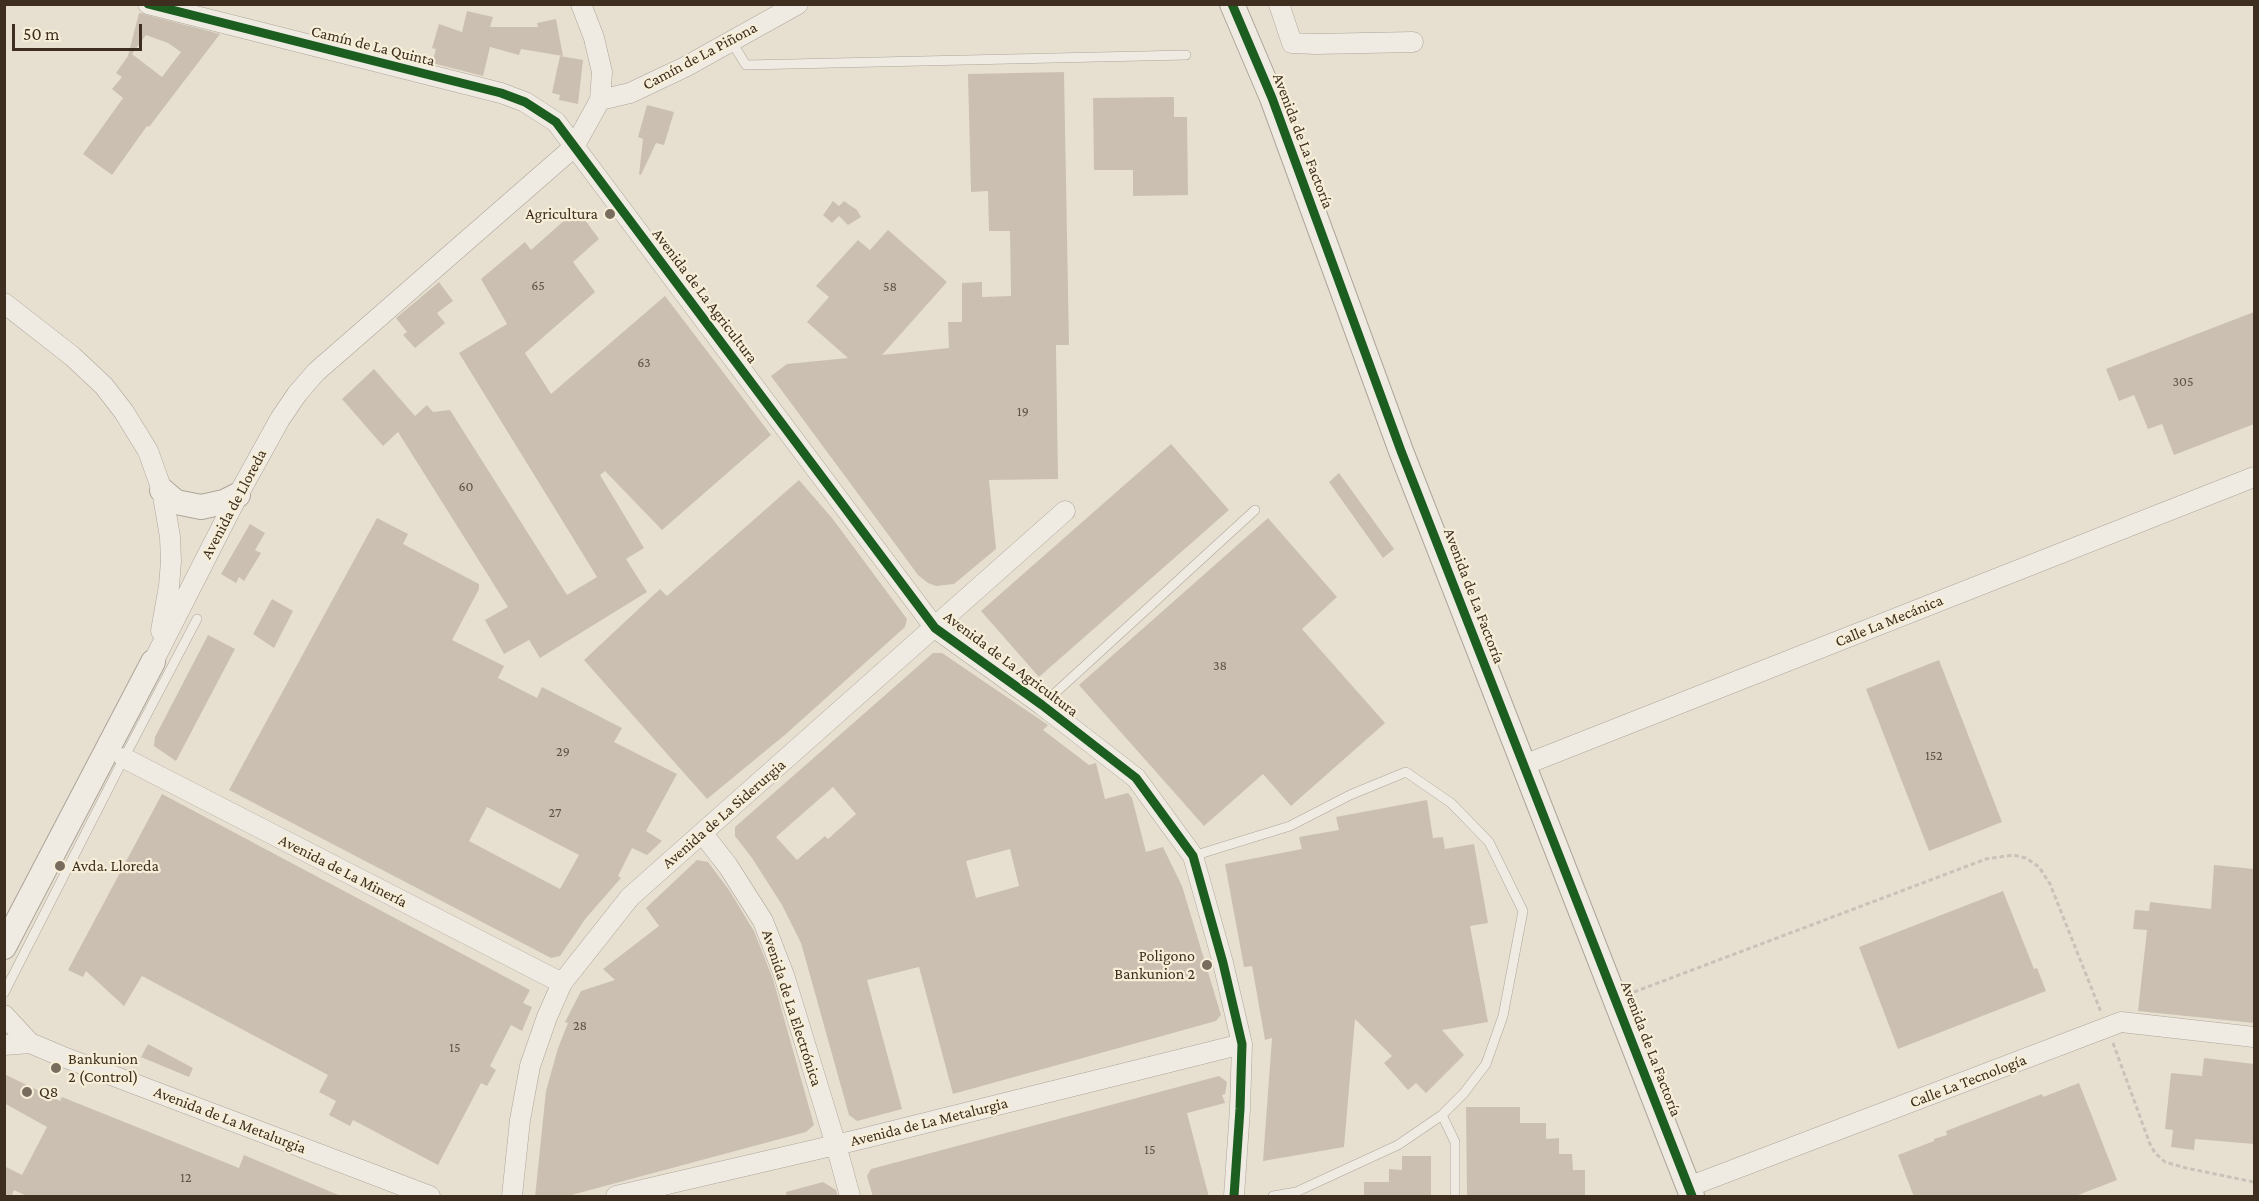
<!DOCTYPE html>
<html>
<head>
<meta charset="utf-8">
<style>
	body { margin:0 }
	#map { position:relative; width:2259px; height:1201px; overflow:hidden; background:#e7e0d1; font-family:"Crimson Pro",serif }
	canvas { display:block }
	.frame { position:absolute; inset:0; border:6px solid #3d2e20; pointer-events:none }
	.scale { position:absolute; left:12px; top:24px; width:130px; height:27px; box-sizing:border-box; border:3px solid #3d2e20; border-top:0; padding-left:8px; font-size:18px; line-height:21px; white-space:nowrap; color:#3d2e20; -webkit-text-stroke:4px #f7eed8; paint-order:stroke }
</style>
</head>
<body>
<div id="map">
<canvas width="2259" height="1201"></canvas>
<div class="frame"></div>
<div class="scale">50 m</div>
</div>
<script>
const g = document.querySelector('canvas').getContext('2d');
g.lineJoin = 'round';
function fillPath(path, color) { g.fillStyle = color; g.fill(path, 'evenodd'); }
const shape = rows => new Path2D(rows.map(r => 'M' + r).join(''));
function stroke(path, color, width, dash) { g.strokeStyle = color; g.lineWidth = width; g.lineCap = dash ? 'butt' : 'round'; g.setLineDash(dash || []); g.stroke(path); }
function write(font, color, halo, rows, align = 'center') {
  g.font = font + ' "Crimson Pro",serif'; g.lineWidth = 4.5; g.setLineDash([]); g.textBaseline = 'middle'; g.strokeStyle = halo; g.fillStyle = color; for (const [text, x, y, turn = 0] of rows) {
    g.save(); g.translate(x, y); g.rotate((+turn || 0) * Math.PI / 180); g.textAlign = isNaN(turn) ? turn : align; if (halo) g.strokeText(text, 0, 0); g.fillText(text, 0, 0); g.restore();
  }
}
fillPath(shape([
	[467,11,493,17,490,27,538,27,537,23,556,19,563,56,521,49,519,55,490,47,483,76,432,63,436,49,432,48,439,24,462,32],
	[139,13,220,34,149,127,147,126,112,175,83,154,123,98,112,89,122,77,116,73,128,56],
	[146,35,168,43,181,52,162,77,132,54],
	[560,56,583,60,578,104,559,100,560,95,552,93],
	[1064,72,1069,345,1056,345,1058,479,989,480,996,549,954,584,936,586,928,583,918,575,771,376,787,364,848,358,807,322,829,297,816,286,858,240,870,250,888,230,947,282,882,355,949,348,948,322,962,322,962,283,982,282,982,297,1011,296,1010,231,989,231,988,191,971,192,968,74],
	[1174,97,1174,117,1187,117,1188,195,1133,196,1133,170,1094,170,1093,98],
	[647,105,674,112,664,145,656,143,641,175,639,174,643,139,638,137],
	[833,201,839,206,844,201,857,210,861,217,848,225,839,216,832,223,823,215],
	[577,209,599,239,573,262,595,292,525,353,551,394,665,296,771,435,662,530,605,471,600,475,644,548,626,559,647,592,540,658,529,640,504,654,485,620,508,607,398,432,383,446,342,399,374,369,415,416,427,405,433,412,450,410,567,595,597,577,459,353,507,324,481,279,525,242,531,250],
	[439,282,453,301,437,313,445,323,415,348,403,335,407,332,396,318],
	[2254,312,2254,424,2174,455,2162,424,2148,429,2134,395,2119,401,2106,369],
	[1171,444,1229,510,1039,677,981,611],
	[1339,473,1394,549,1383,558,1329,482],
	[799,480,832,518,907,619,905,627,786,734,707,799,584,660,660,589,667,596],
	[377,518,408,534,403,544,479,584,479,589,452,640,504,666,498,678,537,698,542,687,622,728,614,742,677,774,646,831,662,841,647,855,632,848,618,876,621,878,586,918,560,956,551,958,229,790],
	[487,807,579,855,560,889,469,841],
	[1268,518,1337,597,1302,629,1385,723,1291,806,1263,774,1204,826,1079,685],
	[250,524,265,533,255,550,261,553,244,581,239,577,236,583,221,574],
	[272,599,293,611,274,648,253,634],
	[208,635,235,649,176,761,154,746,155,737],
	[933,653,942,653,1048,725,1043,730,1089,765,1096,763,1105,799,1128,793,1132,798,1146,852,1163,847,1182,886,1221,1015,1216,1021,953,1094,919,967,867,980,902,1109,857,1121,849,1115,801,943,782,905,752,858,735,836,735,827],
	[833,787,856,814,828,839,825,836,797,860,776,837],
	[1010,849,1019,886,976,898,966,861],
	[1939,660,2002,822,1929,851,1866,689],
	[162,794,530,990,523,1003,532,1007,522,1031,511,1025,490,1066,496,1070,487,1086,481,1083,438,1165,353,1120,350,1126,329,1115,336,1101,319,1092,328,1075,142,976,124,1006,86,971,83,977,68,970],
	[1427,800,1433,838,1443,837,1445,849,1474,844,1488,923,1470,926,1488,1022,1442,1030,1464,1055,1426,1093,1416,1083,1408,1090,1384,1063,1392,1056,1355,1019,1344,1147,1263,1161,1272,1038,1265,1040,1252,966,1244,967,1225,864,1302,849,1299,837,1339,830,1336,817],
	[697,860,708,862,729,890,754,931,773,979,814,1125,806,1132,564,1197,535,1197,546,1091,558,1048,568,1023,565,1022,581,991,615,980,603,969,659,926,646,908],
	[2214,865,2254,869,2254,1023,2138,1011,2147,930,2133,929,2135,910,2149,911,2150,902,2211,909],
	[2003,891,2034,969,2037,968,2046,991,1898,1049,1859,947],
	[148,1044,193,1068,189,1077,141,1057],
	[2204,1058,2254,1064,2254,1144,2195,1139,2194,1150,2171,1147,2173,1130,2165,1129,2171,1073,2202,1076],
	[4,1074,60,1101,62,1097,239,1168,244,1155,343,1197,29,1197,14,1190,11,1197,4,1197,4,1166,22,1175,47,1127,4,1103],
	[1219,1076,1227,1082,1225,1094,1222,1095,1225,1103,1187,1113,1209,1197,873,1197,867,1176,871,1169],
	[2079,1083,2117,1180,2073,1197,1914,1197,1898,1155,1934,1141,1934,1139,1947,1135,1946,1131,2042,1094,2043,1097],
	[1466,1107,1520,1107,1520,1123,1546,1123,1546,1139,1559,1138,1559,1154,1572,1154,1573,1170,1585,1170,1585,1197,1467,1197],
	[1402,1156,1431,1156,1431,1197,1364,1197,1364,1182,1389,1182,1389,1169,1402,1170],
	[823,1182,836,1190,838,1197,787,1197,786,1192]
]), '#cbbfb2');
const service = shape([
	[731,41,746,65,1186,55],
	[1042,705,1255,510],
	[1193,856,1290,826,1350,795,1406,772,1451,803,1489,842,1523,911,1503,1016,1486,1064,1464,1093,1442,1115,1398,1145,1296,1192,1273,1196],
	[4,993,124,758,197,619],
	[1442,1115,1455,1142,1455,1196]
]);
const minor = shape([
	[148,4,501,93,525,102,556,122,935,628,1042,705,1136,778,1193,856,1223,963,1242,1044,1240,1109,1234,1196],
	[1279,4,1292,43,1316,44,1413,42],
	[600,100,630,93,685,67,798,4],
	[4,303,72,356,104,386,124,412,148,451,162,490,170,537,171,561,169,586,161,631],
	[153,662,238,495,280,419,297,394,316,372,574,147,600,100,602,72,594,38,581,4],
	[124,758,562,983],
	[1524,765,2254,477],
	[703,834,728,866,763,921,784,975,836,1145,850,1196],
	[4,1015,30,1043,61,1056,430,1196],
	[4,1045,30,1043],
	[1688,1187,2121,1022,2254,1037],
	[512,1196,520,1120,530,1066,547,1017,562,983,630,897,1065,511],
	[616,1196,857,1140,1242,1044]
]);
const tertiary = shape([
	[1232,4,1272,98,1401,451,1692,1196],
	[162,490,176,502,201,507,224,502,238,495],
	[4,947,153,662]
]);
stroke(service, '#ada599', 10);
stroke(minor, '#ada599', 21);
stroke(tertiary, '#ada599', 26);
stroke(shape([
	[1634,992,1986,859,2013,855,2026,858,2039,867,2050,884,2101,1012],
	[2113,1043,2150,1144,2155,1153,2165,1162,2186,1168,2254,1182]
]), '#c8c2b9', 3, [4.5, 3]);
stroke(service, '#efebe3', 9);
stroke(minor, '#efebe3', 20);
stroke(tertiary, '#efebe3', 24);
stroke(shape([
	[148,4,501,93,525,102,556,122,935,628,1042,705,1136,778,1193,856,1223,963,1242,1044,1240,1109,1234,1196],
	[1232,4,1272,98,1401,451,1692,1196]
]), '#1b5e20', 9);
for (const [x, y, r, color] of [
	[610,214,6,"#786c5e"],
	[60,866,6,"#786c5e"],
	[1207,965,6,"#786c5e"],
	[56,1068,6,"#786c5e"],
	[27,1092,6,"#786c5e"]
]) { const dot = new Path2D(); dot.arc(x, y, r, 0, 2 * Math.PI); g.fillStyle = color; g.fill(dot); stroke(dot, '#f7eed8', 2); }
write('14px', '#605244', null, [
	["65",538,286],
	["58",890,287],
	["63",644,363],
	["305",2183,382],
	["19",1023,412],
	["60",466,487],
	["38",1220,666],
	["29",563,752],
	["152",1934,756],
	["27",555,813],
	["28",580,1026],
	["15",455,1048],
	["15",1150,1150],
	["12",186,1178]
]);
write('16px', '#3d2e20', '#f7eed8', [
	["Camín de La Quinta",373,46,14],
	["Camín de La Piñona",700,56,-28],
	["Avenida de La Factoría",1303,141,69],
	["Avenida de La Agricultura",705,296,53],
	["Avenida de Lloreda",234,504,-62],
	["Avenida de La Factoría",1474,596,69],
	["Calle La Mecánica",1889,621,-22],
	["Avenida de La Agricultura",1011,664,37],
	["Avenida de La Siderurgia",724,814,-41],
	["Avenida de La Minería",343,871,27],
	["Avenida de La Electrónica",792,1008,72],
	["Avenida de La Factoría",1651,1049,69],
	["Calle La Tecnología",1968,1081,-21],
	["Avenida de La Metalurgia",230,1120,21],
	["Avenida de La Metalurgia",929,1122,-14]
]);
write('16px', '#3d2e20', '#f7eed8', [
	["Agricultura",598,214,"right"],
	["Avda. Lloreda",72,866],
	["Poligono",1195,956,"right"],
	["Bankunion 2",1195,974,"right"],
	["Bankunion",68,1059],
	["2 (Control)",68,1077],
	["Q8",39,1092]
], 'left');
</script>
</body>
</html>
